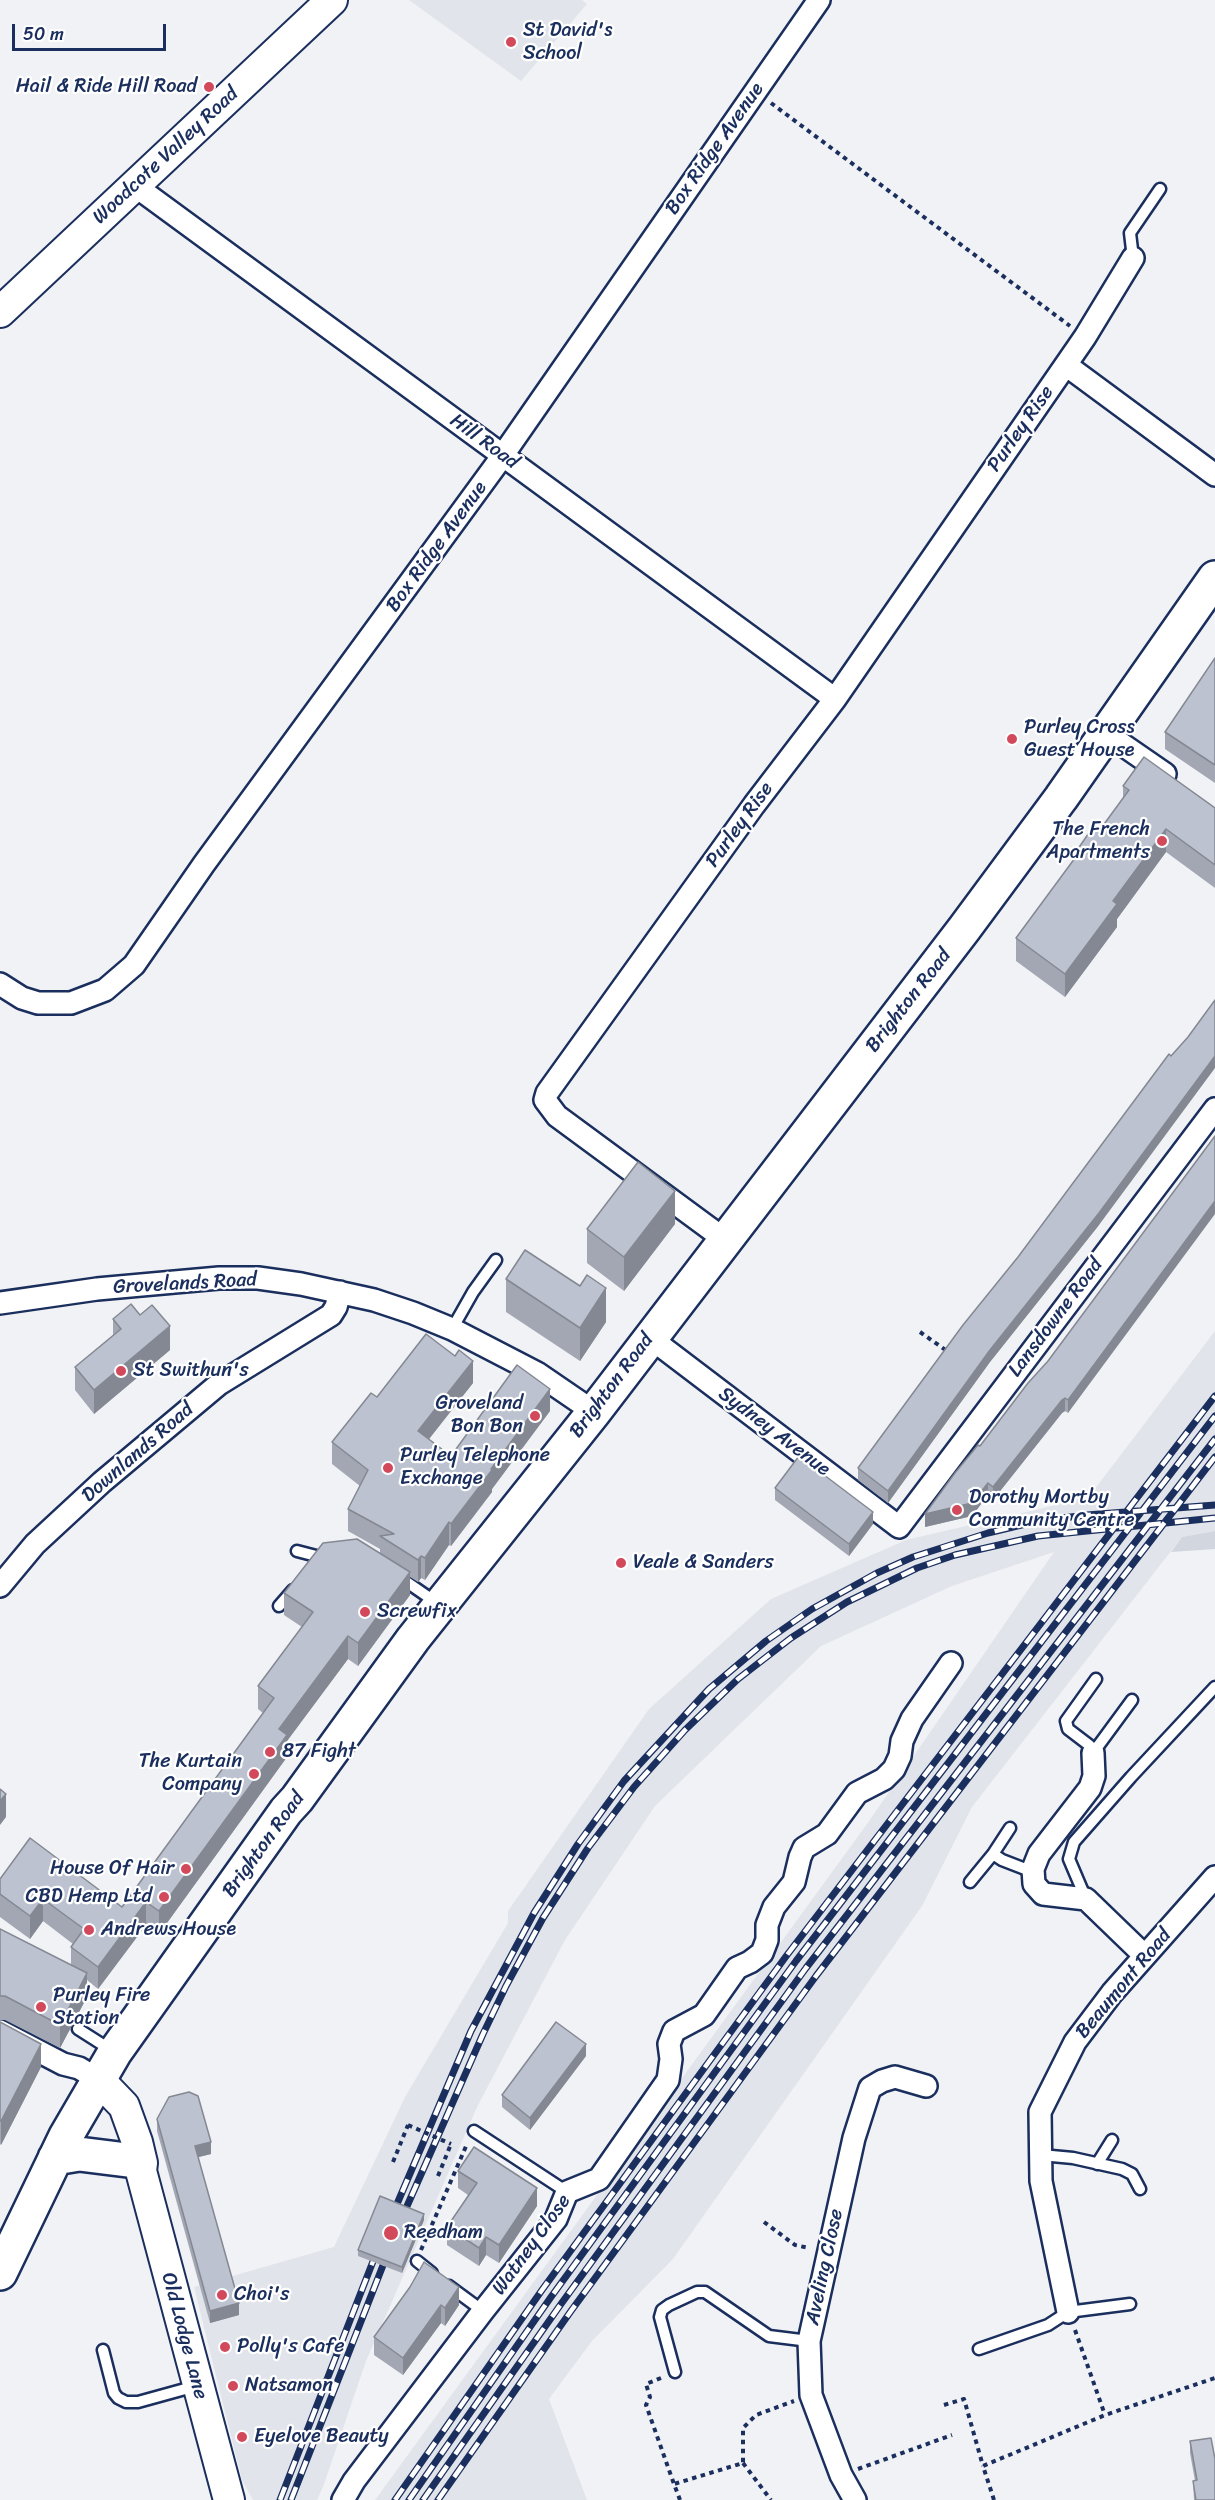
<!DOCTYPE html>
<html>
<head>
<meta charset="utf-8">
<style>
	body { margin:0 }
	#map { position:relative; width:1215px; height:2500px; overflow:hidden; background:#f1f2f5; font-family:Sriracha,sans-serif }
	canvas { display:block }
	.scale { position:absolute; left:12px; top:24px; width:154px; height:27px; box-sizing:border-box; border:3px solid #1b2f5e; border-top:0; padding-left:8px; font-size:18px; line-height:21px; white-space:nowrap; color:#1b2f5e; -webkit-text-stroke:4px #fff; paint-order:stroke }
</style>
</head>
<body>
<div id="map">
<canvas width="1215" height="2500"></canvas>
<div class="scale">50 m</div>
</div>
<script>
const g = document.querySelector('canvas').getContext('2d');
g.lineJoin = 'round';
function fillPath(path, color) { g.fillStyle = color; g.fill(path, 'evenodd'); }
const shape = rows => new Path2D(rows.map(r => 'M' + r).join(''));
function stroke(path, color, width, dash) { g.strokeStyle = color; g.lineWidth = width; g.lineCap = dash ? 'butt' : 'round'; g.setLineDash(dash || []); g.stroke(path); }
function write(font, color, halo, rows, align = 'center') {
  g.font = font + ' Sriracha,sans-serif'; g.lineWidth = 4.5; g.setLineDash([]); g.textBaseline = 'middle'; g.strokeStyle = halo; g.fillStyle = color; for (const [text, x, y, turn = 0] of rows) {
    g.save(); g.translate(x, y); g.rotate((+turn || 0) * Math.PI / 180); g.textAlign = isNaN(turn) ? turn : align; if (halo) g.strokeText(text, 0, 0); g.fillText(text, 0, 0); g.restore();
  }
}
fillPath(shape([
	[409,0,582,0,587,4,521,81],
	[1215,1331,1215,1531,1182,1537,972,1807,922,1906,673,2259,592,2341,549,2399,587,2500,375,2500,867,1824,1054,1552,952,1586,821,1646,655,1806,565,1940,477,2107,366,2361,323,2487,317,2500,253,2500,242,2480,194,2287,334,2247,405,2097,508,1923,508,1911,649,1709,771,1599,906,1540,1052,1506,1091,1494]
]), '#e1e4ea');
fillPath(shape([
	[1215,1531,1215,1549,1171,1552,1182,1537]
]), '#d2d6df');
const lane = shape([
	[1133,258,1130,233,1160,189],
	[452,1329,473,1292,496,1260],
	[297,1551,320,1557,326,1555],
	[398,1576,437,1603],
	[279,1606,293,1590],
	[1096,1679,1066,1721,1068,1729,1089,1745,1093,1753,1132,1700],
	[993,1854,1002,1860,1033,1872],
	[970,1882,993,1854,1010,1828],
	[1086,1899,1069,1859,1074,1842,1131,1777,1215,1687],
	[78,2029,111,2050],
	[474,2131,567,2192],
	[1041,2155,1073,2158,1122,2169,1132,2174,1140,2189],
	[1097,2164,1112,2140],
	[417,2261,432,2273],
	[449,2286,483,2311],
	[979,2349,1048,2325,1068,2312,1130,2304],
	[103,2350,114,2393,118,2398,126,2402,138,2402,196,2386],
	[675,2372,660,2317,662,2310,669,2305,697,2292,705,2292,769,2336,809,2341]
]);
const street = shape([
	[134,185,835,699],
	[1066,365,1215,475],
	[1107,734,1165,774],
	[0,984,22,998,38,1003,71,1003,105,990,134,965,204,864,496,465,819,0],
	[724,1239,557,1116,545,1100,547,1093,754,805,835,699,1085,337,1133,258],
	[0,1303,97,1289,219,1278,258,1278,301,1284,374,1300,413,1313,452,1329,537,1373,594,1412],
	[649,1337,899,1527,1215,1109],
	[0,1586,35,1544,102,1482,219,1384,331,1315,336,1307,340,1292],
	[1093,1753,1094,1776,1090,1788,1039,1854,1033,1869,1034,1884,1043,1894,1086,1899,1145,1956],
	[0,2031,63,2064,79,2068,99,2080],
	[1068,2312,1041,2181,1040,2112,1075,2042,1112,1993,1215,1877],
	[343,2500,354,2481,483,2311,556,2219,567,2192,599,2179,668,2080,671,2059,669,2044,674,2031,704,2015,737,1968,750,1962,762,1953,767,1940,767,1925,774,1907,794,1882,800,1857,804,1848,827,1834,857,1793,884,1779,894,1769,900,1756,902,1741,912,1719,951,1663],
	[855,2500,841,2475,811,2395,809,2341,854,2138,870,2088,882,2081,895,2077,926,2086]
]);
const secondary = shape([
	[0,312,332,0],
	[99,2080,124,2106,137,2142,142,2163,141,2171,229,2500]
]);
const highway = shape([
	[55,2158,79,2154,127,2160],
	[0,2273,66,2136,115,2052,286,1811,297,1799,413,1639,594,1412,964,929,1061,798,1215,578]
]);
stroke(lane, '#1b2f5e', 15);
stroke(street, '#1b2f5e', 26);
stroke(secondary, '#1b2f5e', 34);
stroke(highway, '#1b2f5e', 38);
stroke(shape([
	[771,103,1070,326],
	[920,1332,947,1351],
	[393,2162,408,2125],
	[438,2176,451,2144],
	[764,2222,795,2245,809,2248],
	[421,2250,467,2144],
	[1075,2330,1105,2415],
	[661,2378,646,2384,650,2397,646,2405,674,2484],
	[944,2405,964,2399,983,2466],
	[743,2463,771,2500],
	[858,2469,952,2435],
	[680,2500,674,2484,743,2463,743,2428,756,2415,794,2401],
	[994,2500,983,2466,1105,2415,1215,2378]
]), '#1b2f5e', 4, [4.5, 4.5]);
stroke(lane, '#fff', 10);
stroke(street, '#fff', 21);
stroke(secondary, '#fff', 30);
stroke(highway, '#fff', 33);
const rail = shape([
	[391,2218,471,2031,534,1913,578,1844,624,1781,709,1689,766,1641,812,1609,877,1573,913,1557,988,1533,1038,1521,1087,1515,1215,1505],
	[400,2222,483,2034,506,1986,543,1918,588,1848,634,1787,685,1730,738,1679,791,1638,847,1602,917,1568,955,1555,1038,1536,1215,1518],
	[280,2500,379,2246],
	[291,2500,389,2250],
	[395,2500,542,2290,787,1955,1215,1396],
	[409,2500,551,2297,796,1961,1215,1416],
	[423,2500,561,2304,806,1968,1215,1439],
	[438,2500,571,2311,816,1976,1215,1457]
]);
stroke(rail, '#1b2f5e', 7);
stroke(rail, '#fff', 4.5, [14]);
stroke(shape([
	[408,2125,451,2144]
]), '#1b2f5e', 4, [4.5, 4.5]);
fillPath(shape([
	[1215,658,1215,783,1165,749,1165,732],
	[1123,786,1215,808,1215,888,1166,852,1117,919,1117,927,1065,997,1016,961,1016,938,1073,861,1073,856,1099,831,1123,798],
	[1215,1136,1068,1413,1065,1411,1062,1413,993,1500,988,1495,972,1516,925,1527,980,1446,1048,1361],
	[675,1224,624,1291,587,1263,587,1229],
	[1099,1225,990,1362,888,1503,858,1480,858,1468,1018,1257],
	[506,1279,606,1322,580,1361,506,1312],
	[140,1315,170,1350,94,1414,75,1390,75,1367,113,1335,113,1319],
	[473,1383,429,1439,451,1456,550,1411,492,1489,492,1492,451,1546,449,1545,425,1580,421,1578,418,1582,410,1577,410,1595,358,1666,348,1659,287,1741,287,1757,159,1934,146,1925,98,1989,87,1980,87,1997,60,2048,5,2020,0,2020,0,1929,71,1965,71,1947,73,1944,43,1921,30,1939,0,1917,0,1879,122,1907,263,1713,258,1709,258,1686,302,1627,284,1615,284,1593,380,1553,380,1549,348,1531,348,1509,360,1486,332,1464,332,1442,377,1397],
	[775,1488,873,1524,849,1556,775,1500],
	[0,2022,41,2067,1,2145,0,2144],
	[586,2056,530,2130,502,2107,502,2095],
	[157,2119,211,2154,198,2157,239,2315,210,2323,157,2131],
	[458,2171,537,2206,499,2263,486,2255,479,2266,447,2245,447,2227,468,2195,458,2188],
	[424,2220,402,2273,358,2256,358,2250],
	[410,2287,459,2305,445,2326,441,2323,403,2375,374,2355,374,2337],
	[1190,2441,1215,2500,1194,2500,1193,2481,1195,2481,1190,2453]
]), '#a2a7b3');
fillPath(shape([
	[1166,829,1166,852,1117,919,1117,927,1065,997,1065,974,1113,901],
	[1215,1056,1215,1068,1099,1225,990,1362,888,1503,888,1491,990,1350],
	[675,1191,675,1224,624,1291,624,1257],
	[1215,1201,1215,1214,1068,1413,1068,1400],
	[606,1288,606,1322,580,1361,580,1328],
	[170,1326,170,1350,94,1414,94,1390],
	[473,1361,473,1383,418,1453,418,1431],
	[550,1389,550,1411,492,1489,492,1492,451,1546,451,1524],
	[1065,1398,1065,1411,1062,1413,993,1500,993,1487,1062,1400],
	[988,1483,988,1495,972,1516,925,1527,925,1514],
	[873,1512,873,1524,849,1556,849,1544],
	[449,1522,449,1545,425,1580,425,1558],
	[421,1556,421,1578,418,1582,418,1560],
	[410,1572,410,1595,358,1666,358,1643],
	[348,1636,348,1659,287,1741,287,1757,159,1934,159,1911,279,1729],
	[6,1794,6,1817,0,1825,0,1801],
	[43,1899,43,1921,30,1939,30,1916],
	[146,1902,146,1925,98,1989,98,1967],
	[87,1973,87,1997,60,2048,60,2025],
	[41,2044,41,2067,1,2145,1,2121],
	[586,2044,586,2056,530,2130,530,2118],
	[211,2142,211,2154,195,2158,195,2146],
	[537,2188,537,2206,499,2263,499,2245],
	[424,2214,424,2220,402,2273,402,2267],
	[486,2237,486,2255,479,2266,479,2248],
	[459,2287,459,2305,445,2326,445,2308],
	[239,2303,239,2315,210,2323,210,2311],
	[441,2305,441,2323,403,2375,403,2358]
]), '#848892');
const building = shape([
	[1215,658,1215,765,1165,732,1215,658],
	[1144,757,1215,808,1215,865,1166,829,1113,901,1117,904,1065,974,1016,938,1075,858,1073,856,1093,827,1099,831,1129,790,1123,786,1144,757],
	[1215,1000,1215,1056,1099,1213,990,1350,888,1491,858,1468,963,1325,1018,1257,1169,1054,1171,1056,1188,1037,1215,1000],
	[1215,1136,1215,1201,1068,1400,1065,1398,1062,1400,993,1487,988,1483,972,1503,925,1514,955,1473,978,1445,980,1446,1028,1383,1048,1361,1215,1136],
	[638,1162,675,1191,624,1257,587,1229,638,1162],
	[525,1250,580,1286,587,1275,606,1288,580,1328,506,1279,525,1250],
	[131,1304,140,1315,152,1305,170,1326,94,1390,75,1367,121,1329,113,1319,131,1304],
	[426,1334,455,1356,459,1350,473,1361,418,1431,451,1456,517,1365,550,1389,491,1469,492,1470,451,1524,449,1522,425,1558,421,1556,418,1560,380,1536,394,1534,348,1509,368,1470,332,1442,371,1393,377,1397,426,1334],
	[799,1456,873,1512,849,1544,775,1488,799,1456],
	[357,1539,410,1572,358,1643,348,1636,279,1729,287,1735,159,1911,146,1902,98,1967,71,1947,84,1929,43,1899,30,1916,0,1894,0,1879,30,1838,122,1907,274,1698,258,1686,313,1612,284,1593,323,1543,357,1539],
	[0,1789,6,1794,0,1801,0,1789],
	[0,1929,87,1973,60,2025,5,1996,0,1996,0,1929],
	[0,2022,41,2044,1,2121,0,2121,0,2022],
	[556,2022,586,2044,530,2118,502,2095,556,2022],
	[189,2092,198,2096,211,2142,195,2146,239,2303,210,2311,157,2119,169,2097,189,2092],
	[474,2147,537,2188,499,2245,486,2237,479,2248,447,2227,477,2183,458,2171,474,2147],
	[380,2196,424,2214,402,2267,358,2250,380,2196],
	[424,2262,459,2287,445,2308,441,2305,403,2358,374,2337,410,2287,424,2262],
	[1211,2438,1215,2459,1215,2500,1196,2500,1193,2481,1197,2480,1190,2441,1211,2438]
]);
fillPath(building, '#bcc2d0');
stroke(building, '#848892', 1.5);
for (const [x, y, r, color] of [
	[511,42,6,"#d1495b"],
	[209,87,6,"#d1495b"],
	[1012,739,6,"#d1495b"],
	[1162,841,6,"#d1495b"],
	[121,1371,6,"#d1495b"],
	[535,1416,6,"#d1495b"],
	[388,1468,6,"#d1495b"],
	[957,1510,6,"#d1495b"],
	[621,1563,6,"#d1495b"],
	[365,1612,6,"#d1495b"],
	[270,1752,6,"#d1495b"],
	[254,1774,6,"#d1495b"],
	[186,1869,6,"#d1495b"],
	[164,1897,6,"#d1495b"],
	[89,1930,6,"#d1495b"],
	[41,2007,6,"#d1495b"],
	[391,2233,8,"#d1495b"],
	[222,2295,6,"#d1495b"],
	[225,2347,6,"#d1495b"],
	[233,2386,6,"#d1495b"],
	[242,2437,6,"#d1495b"]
]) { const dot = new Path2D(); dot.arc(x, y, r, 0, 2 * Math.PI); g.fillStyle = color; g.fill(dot); stroke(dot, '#fff', 2); }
write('20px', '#1b2f5e', '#fff', [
	["St David's",523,31],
	["School",523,54],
	["Hail & Ride Hill Road",197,87,"right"],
	["Purley Cross",1024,728],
	["Guest House",1024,751],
	["The French",1150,830,"right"],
	["Apartments",1150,853,"right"],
	["St Swithun's",133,1371],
	["Groveland",523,1404,"right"],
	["Bon Bon",523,1427,"right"],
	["Purley Telephone",400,1456],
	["Exchange",400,1479],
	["Dorothy Mortby",969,1498],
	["Community Centre",969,1521],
	["Veale & Sanders",633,1563],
	["Screwfix",377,1612],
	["87 Fight",282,1752],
	["The Kurtain",242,1762,"right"],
	["Company",242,1785,"right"],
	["House Of Hair",174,1869,"right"],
	["CBD Hemp Ltd",152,1897,"right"],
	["Andrews House",101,1930],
	["Purley Fire",53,1996],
	["Station",53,2019],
	["Reedham",404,2233],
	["Choi's",234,2295],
	["Polly's Cafe",237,2347],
	["Natsamon",245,2386],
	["Eyelove Beauty",254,2437]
], 'left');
write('20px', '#1b2f5e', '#fff', [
	["Box Ridge Avenue",715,149,-55],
	["Woodcote Valley Road",166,156,-43],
	["Purley Rise",1021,429,-55],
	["Hill Road",484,442,36],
	["Box Ridge Avenue",437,547,-54],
	["Purley Rise",740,825,-54],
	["Brighton Road",909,1001,-52],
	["Grovelands Road",185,1284,-3],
	["Lansdowne Road",1056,1318,-53],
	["Brighton Road",612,1386,-53],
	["Sydney Avenue",774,1432,37],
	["Downlands Road",138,1453,-41],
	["Brighton Road",264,1845,-54],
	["Beaumont Road",1124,1984,-50],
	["Watney Close",532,2245,-54],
	["Aveling Close",825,2267,-78],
	["Old Lodge Lane",184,2336,75]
]);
</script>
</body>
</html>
